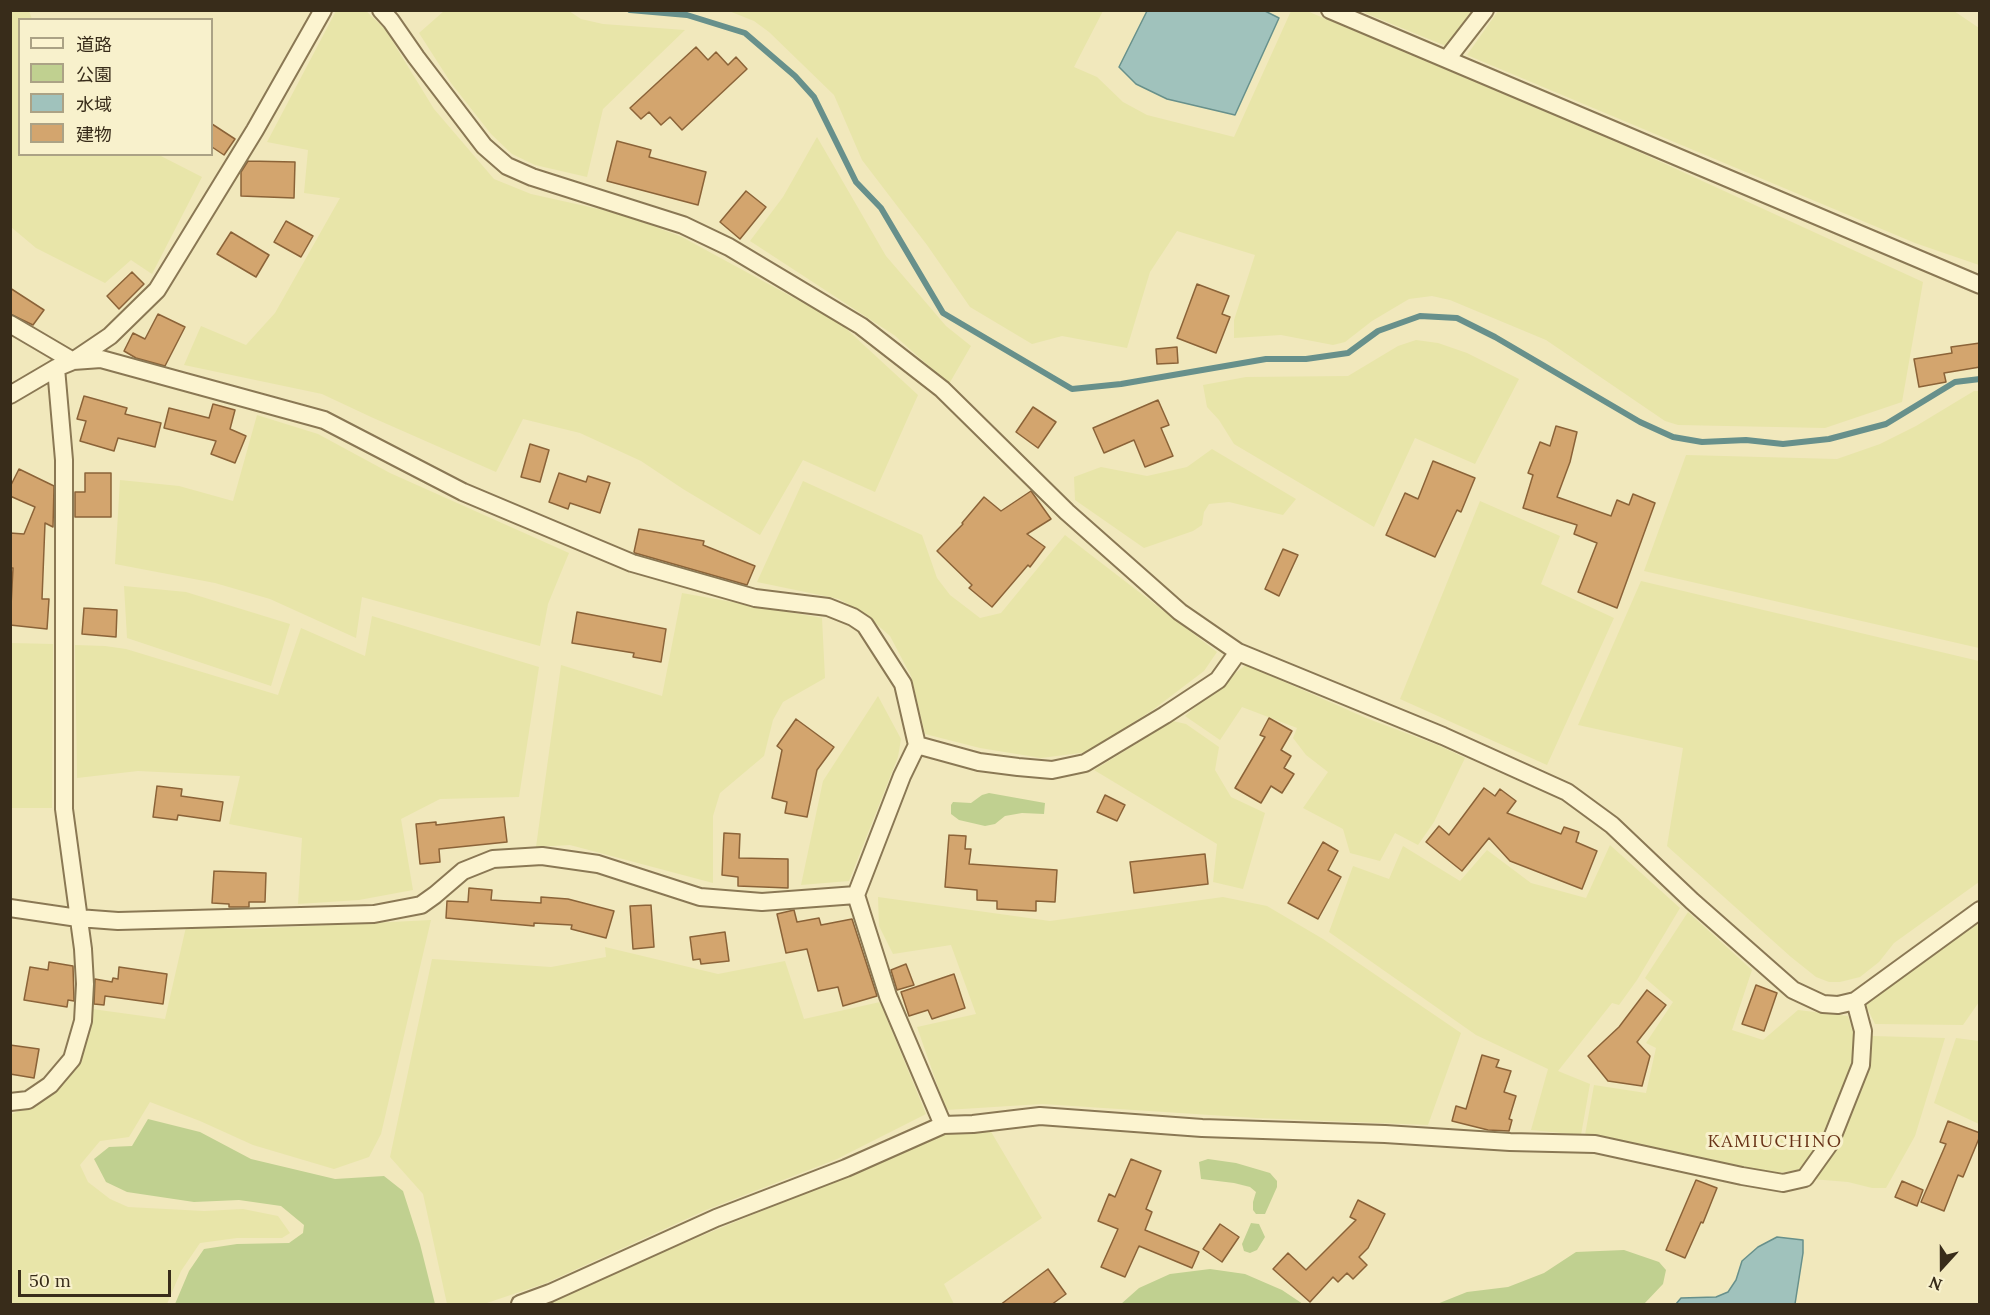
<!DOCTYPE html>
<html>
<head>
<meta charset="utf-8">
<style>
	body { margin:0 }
	#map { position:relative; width:1990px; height:1315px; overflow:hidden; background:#f1e8bc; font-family:Lora,"Noto Sans JP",serif }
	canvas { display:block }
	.frame { position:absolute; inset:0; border:12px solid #382c1a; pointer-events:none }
	.legend { position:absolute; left:18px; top:18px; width:195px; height:138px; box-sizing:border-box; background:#f8f1cc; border:2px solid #aba285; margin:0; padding:8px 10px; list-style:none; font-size:18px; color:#382c1a }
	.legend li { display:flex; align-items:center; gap:12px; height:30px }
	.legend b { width:30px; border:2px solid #aba285 }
	.north { position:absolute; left:1912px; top:1237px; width:60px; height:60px; -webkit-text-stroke:4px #f8f1cc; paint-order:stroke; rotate:201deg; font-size:16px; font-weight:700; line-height:24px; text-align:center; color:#382c1a }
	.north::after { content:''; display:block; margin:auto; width:21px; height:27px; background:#382c1a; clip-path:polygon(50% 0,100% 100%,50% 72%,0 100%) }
	.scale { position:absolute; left:18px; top:1270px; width:153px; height:27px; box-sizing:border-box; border:3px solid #382c1a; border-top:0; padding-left:8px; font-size:18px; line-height:21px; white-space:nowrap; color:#382c1a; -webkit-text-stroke:4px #f8f1cc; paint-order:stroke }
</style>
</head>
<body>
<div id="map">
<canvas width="1990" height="1315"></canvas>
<div class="frame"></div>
<ul class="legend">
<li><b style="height:8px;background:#fcf4d0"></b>道路</li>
<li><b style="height:16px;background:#c0d090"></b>公園</li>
<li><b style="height:16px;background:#a0c2bc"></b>水域</li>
<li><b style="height:16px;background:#d3a56e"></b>建物</li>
</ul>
<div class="north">N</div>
<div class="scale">50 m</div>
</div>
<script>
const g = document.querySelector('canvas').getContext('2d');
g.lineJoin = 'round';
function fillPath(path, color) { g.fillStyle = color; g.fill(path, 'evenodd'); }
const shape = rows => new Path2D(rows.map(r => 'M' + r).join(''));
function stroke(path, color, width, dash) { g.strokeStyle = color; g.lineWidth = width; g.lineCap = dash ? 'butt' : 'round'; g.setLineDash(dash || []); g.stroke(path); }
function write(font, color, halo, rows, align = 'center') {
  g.font = font + ' Lora,serif'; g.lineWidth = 6; g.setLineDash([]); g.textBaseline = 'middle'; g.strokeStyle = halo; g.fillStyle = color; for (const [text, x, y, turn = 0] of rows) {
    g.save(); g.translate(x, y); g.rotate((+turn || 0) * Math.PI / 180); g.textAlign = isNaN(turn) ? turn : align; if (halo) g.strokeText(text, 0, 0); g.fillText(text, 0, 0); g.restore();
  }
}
fillPath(shape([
	[365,10,385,29,434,109,494,179,531,194,621,214,682,237,840,323,918,395,875,492,803,460,760,535,683,489,641,461,580,433,523,419,496,472,371,417,322,394,184,365,201,326,246,345,275,313,340,198,304,193,308,150,267,142,336,11],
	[1366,10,1474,11,1446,46,1365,13],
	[10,11,29,11,32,19,20,20,20,154,159,155,202,177,152,274,131,260,105,283,36,248,11,227],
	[444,11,569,11,581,19,603,24,685,30,603,109,587,177,535,165,512,154,491,134,451,83,419,33],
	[729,11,1103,11,1074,67,1097,77,1123,102,1147,115,1234,137,1291,11,1307,11,1628,147,1923,282,1902,402,1825,428,1678,425,1665,421,1546,340,1450,300,1432,296,1409,299,1372,321,1345,342,1333,345,1281,335,1234,338,1234,320,1255,255,1177,231,1150,272,1127,348,1062,336,1032,344,970,307,927,245,862,160,834,95,769,32,754,21],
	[1498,11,1954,11,1979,28,1979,265,1915,243,1467,55],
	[817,137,886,256,946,326,971,346,949,384,894,335,750,241,783,197],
	[1416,340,1438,343,1467,353,1519,379,1475,464,1415,438,1374,527,1234,444,1219,420,1207,407,1203,385,1246,377,1348,376,1398,346],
	[1974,391,1980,391,1979,648,1644,571,1686,455,1837,459,1880,444,1916,426],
	[257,415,318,434,390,473,569,553,548,604,540,646,362,597,356,638,270,599,215,583,115,564,120,480,179,486,233,501],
	[1212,449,1296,499,1283,515,1229,502,1209,504,1204,512,1202,525,1193,531,1144,548,1075,500,1074,477,1101,467,1147,476,1187,467],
	[803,481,922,535,937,578,950,595,980,618,1001,613,1065,535,1217,652,1204,671,1154,709,1088,752,1041,758,980,748,925,734,911,676,890,636,866,615,839,599,757,582],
	[1480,501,1560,536,1541,584,1614,618,1547,765,1400,699],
	[1641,581,1979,661,1979,882,1894,943,1879,962,1860,977,1840,982,1829,982,1816,977,1791,957,1667,846,1683,748,1578,725],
	[124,586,186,592,290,624,271,686,127,638],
	[682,593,822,618,825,678,783,702,773,720,764,756,720,793,713,816,713,883,570,845,536,847,561,665,662,696],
	[372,616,539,667,519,797,440,799,401,819,413,890,359,900,298,904,302,838,229,824,240,776,138,771,77,778,75,645,105,646,126,649,278,695,301,628,365,656],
	[11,643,53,644,52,808,11,808],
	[1246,665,1366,718,1440,746,1465,758,1434,822,1418,845,1395,833,1380,861,1350,853,1343,829,1303,808,1328,772,1306,755,1293,738,1297,728,1242,707,1220,740,1185,716,1222,683],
	[878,696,901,739,898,757,849,881,801,885,823,781],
	[1173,721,1186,724,1219,747,1215,770,1231,797,1265,813,1243,889,1213,882,1217,844,1094,770],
	[1610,845,1680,908,1637,980,1619,1005,1612,1003,1558,1071,1590,1084,1581,1135,1531,1130,1548,1069,1476,1035,1329,932,1353,866,1389,879,1403,846,1460,881,1487,850,1531,883,1586,898],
	[878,897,1050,921,1223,897,1267,906,1323,939,1461,1033,1428,1125,1256,1118,1042,1104,946,1110,917,1027,976,1014,951,945,893,954,879,926],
	[1688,912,1752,970,1732,1030,1763,1040,1798,1010,1848,1016,1855,1039,1851,1068,1821,1140,1800,1169,1774,1174,1585,1135,1594,1085,1646,1093,1656,1048,1646,1043,1673,1002,1645,978],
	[431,920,381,1134,369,1157,334,1169,253,1145,200,1121,150,1102,129,1137,100,1141,80,1165,88,1182,110,1199,128,1207,204,1211,243,1209,278,1216,290,1233,282,1238,237,1238,200,1243,181,1271,167,1304,11,1304,10,1115,48,1097,79,1064,92,1009,165,1019,186,927,251,929],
	[1979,921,1979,1002,1963,1025,1875,1024,1865,1004],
	[605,947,718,974,785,961,804,1019,880,1002,926,1114,837,1159,706,1210,546,1283,484,1304,447,1304,423,1194,390,1157,432,959,551,967,606,957],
	[1872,1036,1945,1038,1915,1136,1886,1188,1872,1188,1848,1182,1812,1179,1867,1067],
	[1956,1038,1979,1041,1979,1124,1934,1103],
	[990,1130,1042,1218,944,1284,954,1304,537,1304,861,1170,946,1133]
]), '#e8e5a9');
fillPath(shape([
	[989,793,1045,803,1044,814,1022,813,1005,816,995,824,985,826,959,820,951,814,951,805,953,802,971,803,982,795],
	[148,1119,200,1132,251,1159,335,1179,384,1176,403,1191,420,1244,435,1304,175,1304,189,1271,204,1249,237,1244,289,1243,303,1233,304,1225,281,1206,239,1200,194,1202,127,1192,106,1182,94,1159,109,1147,132,1146],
	[1208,1159,1236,1163,1270,1173,1277,1181,1277,1187,1265,1214,1256,1214,1253,1210,1253,1202,1256,1192,1250,1187,1234,1183,1201,1179,1199,1162],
	[1251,1223,1259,1224,1265,1237,1257,1250,1250,1253,1244,1251,1242,1244],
	[1624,1250,1659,1262,1666,1270,1663,1284,1644,1304,1437,1304,1467,1292,1508,1287,1544,1273,1576,1252],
	[1210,1269,1245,1274,1282,1290,1303,1304,1121,1304,1139,1288,1170,1274]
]), '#c0d090');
const water = shape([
	[1147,11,1265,11,1279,18,1235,115,1167,99,1136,84,1119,67,1147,11],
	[1777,1237,1803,1240,1803,1253,1795,1304,1676,1304,1681,1298,1716,1297,1728,1292,1736,1280,1742,1261,1758,1247,1777,1237]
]);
fillPath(water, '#a0c2bc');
stroke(water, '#67908b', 1.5);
stroke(shape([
	[630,10,687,15,745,33,795,76,814,97,856,182,881,208,943,313,1072,389,1121,384,1266,359,1306,359,1348,353,1378,331,1420,316,1457,318,1495,337,1640,422,1673,437,1702,442,1746,440,1783,444,1829,439,1886,424,1955,382,1980,379]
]), '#67908b', 6);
const building = shape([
	[696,47,708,60,716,52,728,65,736,57,747,69,682,130,670,117,661,125,649,112,641,119,630,108,696,47],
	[212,124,235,139,224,155,212,147,212,124],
	[617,141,651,150,649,157,706,172,698,205,607,181,617,141],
	[248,161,295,162,294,198,241,196,241,172,248,161],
	[746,191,766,207,740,239,720,222,746,191],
	[286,221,313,236,301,257,274,242,286,221],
	[231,232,269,255,256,277,217,254,231,232],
	[132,272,144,284,119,309,107,296,132,272],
	[1197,284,1229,296,1222,314,1230,317,1216,353,1177,338,1197,284],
	[10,288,44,310,33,325,10,314,10,288],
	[158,314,185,327,165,366,136,358,124,351,133,333,145,339,158,314],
	[1980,343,1980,367,1944,373,1946,382,1919,387,1914,359,1952,353,1951,347,1980,343],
	[1177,347,1178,363,1157,364,1156,349,1177,347],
	[84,396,127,408,125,414,161,423,155,447,118,438,114,451,80,441,86,421,77,419,84,396],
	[1158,400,1169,425,1161,428,1173,456,1145,467,1134,440,1104,453,1093,428,1158,400],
	[213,404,235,410,230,429,246,436,235,463,211,454,216,441,164,428,169,408,209,418,213,404],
	[1033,407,1056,422,1038,448,1016,432,1033,407],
	[1556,426,1577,432,1570,462,1557,497,1611,516,1617,500,1629,505,1633,494,1655,503,1617,608,1578,592,1597,543,1574,534,1577,525,1523,508,1533,475,1528,473,1540,442,1550,446,1556,426],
	[530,444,549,450,540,482,521,477,530,444],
	[1433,461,1475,478,1461,512,1457,510,1435,557,1386,535,1405,493,1418,499,1433,461],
	[19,469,54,486,53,527,45,523,42,599,49,599,47,629,10,625,13,568,10,568,10,533,24,534,35,507,10,496,10,487,19,469],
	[85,473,111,473,111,517,75,517,75,492,85,492,85,473],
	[559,473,586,482,588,476,610,483,600,513,570,503,568,509,549,502,559,473],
	[1031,491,1051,519,1027,534,1045,547,1030,567,1028,565,992,607,969,588,972,585,937,551,963,524,962,523,984,497,1001,511,1031,491],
	[639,529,704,541,703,545,755,566,747,585,635,553,634,552,639,529],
	[1283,549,1298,555,1279,596,1265,589,1283,549],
	[84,608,117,610,116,637,82,634,84,608],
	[577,612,666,629,661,662,633,657,634,653,572,643,577,612],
	[1269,718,1292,731,1281,750,1291,756,1284,768,1294,774,1282,793,1271,786,1261,803,1235,788,1265,737,1260,735,1269,718],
	[796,719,834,747,817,770,807,817,785,813,787,802,772,798,782,750,777,746,796,719],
	[157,786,182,789,181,796,223,802,220,821,178,815,177,820,153,817,157,786],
	[1484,788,1495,796,1500,789,1516,801,1507,813,1561,834,1564,827,1579,832,1576,842,1597,851,1582,889,1510,861,1489,838,1462,871,1426,842,1439,826,1449,835,1484,788],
	[1105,795,1125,805,1117,821,1097,812,1105,795],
	[504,817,507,842,439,849,440,862,420,864,416,824,436,822,436,825,504,817],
	[724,833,740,834,739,858,788,859,788,888,738,886,738,877,722,875,724,833],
	[949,835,966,836,965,849,971,849,969,864,1057,870,1055,902,1036,901,1036,911,997,909,997,901,977,900,977,890,945,887,949,835],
	[1323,842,1338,851,1328,870,1341,877,1318,919,1288,903,1323,842],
	[1205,854,1208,884,1134,893,1130,862,1205,854],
	[214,871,266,873,265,902,249,902,249,907,229,907,229,904,212,903,214,871],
	[469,888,492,890,491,900,541,903,541,897,568,899,614,911,606,938,571,929,572,925,534,923,534,926,446,918,447,901,468,902,469,888],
	[651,905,654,947,633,949,630,906,651,905],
	[794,910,797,922,819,918,821,925,852,919,877,996,843,1006,838,987,818,991,807,949,786,953,777,914,794,910],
	[725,932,729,961,701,964,700,959,693,960,690,937,725,932],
	[49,962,73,966,74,1001,68,1000,67,1007,24,1000,30,967,48,970,49,962],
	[906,964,914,985,897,990,891,970,906,964],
	[119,967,167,974,163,1004,105,996,104,1005,94,1004,95,979,112,982,113,978,118,979,119,967],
	[954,974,965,1008,932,1019,928,1010,909,1016,901,992,954,974],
	[1756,985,1777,993,1764,1031,1742,1024,1756,985],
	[1647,990,1666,1005,1637,1042,1650,1056,1642,1086,1608,1081,1588,1056,1619,1027,1647,990],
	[10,1045,39,1049,34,1078,10,1074,10,1045],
	[1482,1055,1499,1060,1496,1067,1511,1071,1504,1092,1516,1096,1509,1119,1512,1120,1509,1131,1488,1130,1452,1121,1456,1106,1466,1109,1482,1055],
	[1948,1121,1980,1133,1980,1136,1963,1177,1958,1175,1944,1211,1921,1202,1946,1144,1940,1142,1948,1121],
	[1131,1159,1161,1171,1146,1209,1152,1212,1145,1230,1199,1252,1192,1268,1139,1246,1125,1277,1101,1267,1118,1229,1098,1221,1109,1194,1115,1197,1131,1159],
	[1696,1180,1717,1188,1703,1223,1701,1222,1685,1258,1666,1250,1696,1180],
	[1902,1181,1923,1190,1917,1206,1895,1197,1902,1181],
	[1358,1200,1385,1214,1368,1248,1359,1257,1367,1265,1353,1279,1347,1273,1338,1282,1333,1277,1310,1302,1273,1269,1288,1253,1306,1270,1356,1220,1350,1217,1358,1200],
	[1220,1224,1239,1237,1222,1262,1203,1249,1220,1224],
	[1048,1269,1066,1294,1051,1305,1000,1305,1048,1269]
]);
fillPath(building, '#d3a56e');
stroke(building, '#8b6338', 1.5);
const street = shape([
	[381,10,391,21,416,57,484,146,507,166,532,177,683,225,729,247,861,326,942,389,1067,512,1180,612,1238,652,1443,736,1567,792,1612,825,1692,901,1793,990,1823,1004,1838,1005,1855,1001,1980,910],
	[1330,10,1980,285],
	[1447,59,1485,10],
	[10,324,73,361,101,359,324,420,463,492,632,563,755,598,828,607,853,617,865,625,903,684,917,745,902,776,856,895,888,996,943,1125,973,1124,1040,1116,1202,1128,1385,1134,1510,1142,1595,1144,1742,1176,1783,1183,1805,1178,1830,1143,1861,1065,1863,1031,1855,1001],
	[10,395,56,368,73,361,110,336,157,290,255,130,323,10],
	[917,745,979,762,1018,767,1052,770,1085,763,1165,715,1218,680,1238,652],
	[10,908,78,918,118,921,374,914,421,905,435,895,463,871,493,859,542,856,598,864,700,897,762,902,856,895],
	[10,1102,28,1100,50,1085,72,1059,83,1021,85,984,83,949,64,809,64,460,56,368],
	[520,1304,550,1293,716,1218,846,1168,943,1125]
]);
stroke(street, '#8a7854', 20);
stroke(street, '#fcf4d0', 16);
g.letterSpacing = '1.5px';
write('18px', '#683216', '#f8f1cc', [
	["KAMIUCHINO",1775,1142]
]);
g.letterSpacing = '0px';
</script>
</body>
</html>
